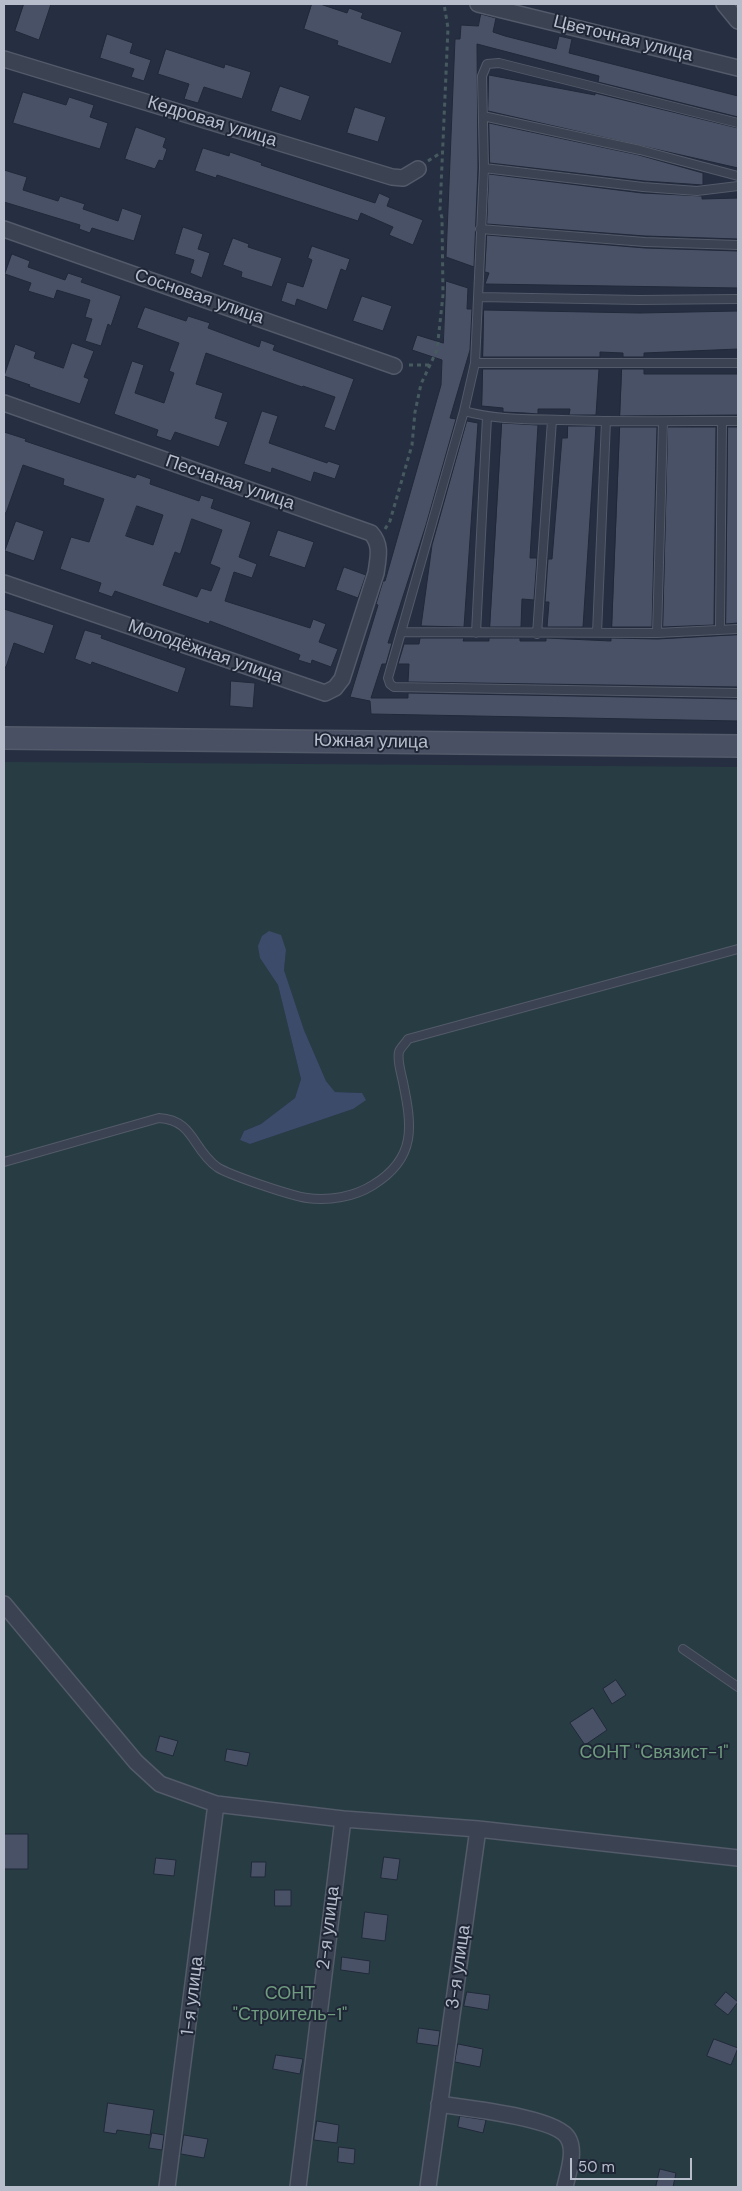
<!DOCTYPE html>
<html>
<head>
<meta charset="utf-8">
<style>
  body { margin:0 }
  #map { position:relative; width:742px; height:2191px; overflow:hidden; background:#262f42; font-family:"DM Sans",sans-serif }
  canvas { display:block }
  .frame { position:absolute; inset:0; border:5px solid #b8bdcb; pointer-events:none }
  .scale { position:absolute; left:570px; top:2158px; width:122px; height:22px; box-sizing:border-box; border:2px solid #b8bdcb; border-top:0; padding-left:6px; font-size:15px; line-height:18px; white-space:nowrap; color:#b8bdcb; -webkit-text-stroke:4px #1f2737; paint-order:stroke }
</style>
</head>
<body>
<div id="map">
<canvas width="742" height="2191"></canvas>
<div class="frame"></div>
<div class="scale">50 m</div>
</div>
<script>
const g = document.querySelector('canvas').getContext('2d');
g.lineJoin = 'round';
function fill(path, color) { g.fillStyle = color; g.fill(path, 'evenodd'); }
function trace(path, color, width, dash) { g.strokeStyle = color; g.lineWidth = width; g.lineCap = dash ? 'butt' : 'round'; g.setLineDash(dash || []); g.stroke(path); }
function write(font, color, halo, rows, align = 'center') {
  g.font = font + ' "DM Sans",sans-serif'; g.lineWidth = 4; g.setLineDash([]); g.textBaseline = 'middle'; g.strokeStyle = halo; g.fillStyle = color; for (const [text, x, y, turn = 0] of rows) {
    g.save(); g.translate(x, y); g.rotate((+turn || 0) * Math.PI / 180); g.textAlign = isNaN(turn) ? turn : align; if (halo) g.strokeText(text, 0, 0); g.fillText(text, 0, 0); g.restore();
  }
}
fill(new Path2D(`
  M4 762 738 767V2187H4ZM286 950 284 970 304 1030 326 1081 335 1092 361 1093 353 1109 250 1144 240 1140 244 1131 261 1124 295 1098 301 1079 278 985 260 958Z`), '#283d43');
fill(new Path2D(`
  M269 931 281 935 286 950 284 970 304 1030 326 1081 335 1092 362 1093 366 1100 353 1109 250 1144 240 1140 244 1131 261 1124 295 1098 301 1079 278 985 260 958 258 946 262 936Z`), '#3c4b6a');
const building = new Path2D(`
  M24 4H51L39 40 15 31Z
  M312 4H320L347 13 349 8 363 13 361 18 402 32 391 64 337 45 338 41 304 29Z
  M481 14 496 18 493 32 505 36 556 49 559 36 572 39 569 53 738 96V117L598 82 599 76 477 44 478 168 474 267 446 257 455 39H460L461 25 478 26Z
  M107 34 133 43 130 53 151 60 144 81 131 77 134 69 100 58Z
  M166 49 224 68 225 64 251 72 242 99 204 87 198 103 184 99 189 84 158 74Z
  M489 75 595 95V93L738 128V168L488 111Z
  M280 86 310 96 301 121 271 111Z
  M23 92 66 105 69 97 94 105 90 117 108 123 100 149 13 123Z
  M355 107 386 117 378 142 347 133Z
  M489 123 639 155 703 173V185L644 181 490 163Z
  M136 127 166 138 163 147 167 149 163 161 159 160 155 169 125 159Z
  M203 148 229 156 230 152 262 163 261 165 375 203 379 193 390 198 387 206 423 220 413 245 389 235 393 227 361 213 358 221 217 175 216 178 195 171Z
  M4 170 27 177 23 190 58 201 60 196 85 204 83 209 118 221 122 208 142 215 134 241 92 228 90 233 79 229 80 225 4 202Z
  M489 174 642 193 702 196V199L738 198V239L645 236 487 224Z
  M183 227 203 234 198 249 210 253 202 278 190 273 194 260 175 254Z
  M487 235 645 248 738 251V288L485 284 489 273 485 272Z
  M233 238 249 244 248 247 282 258 272 287 241 277 242 272 223 265Z
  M312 246 350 259 346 271 341 269 327 310 297 299 295 306 281 301 287 282 303 287 312 260 308 258Z
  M12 254 30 261 28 267 65 280 68 273 83 278 81 282 121 296 111 326 108 324 101 346 85 341 92 319 85 317 90 300 57 290 54 299 28 291 31 283 5 274Z
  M446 281 468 288 467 309H472L470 350 450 418 456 419 426 525 388 643H392L386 664H382L371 698H408V693L738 699V721L371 714 370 701 350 697 378 605 376 604 383 581H385L441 385 442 360 412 350 417 335 443 343Z
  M362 296 392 306 383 331 353 321Z
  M145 307 186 321 188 316 210 323 208 328 259 347 261 340 275 345 273 350 354 379 335 431 324 427 335 397 303 386 302 387 206 353 196 384 223 393 215 418 228 422 219 447 175 432 171 441 156 436 158 430 114 414 132 361 144 365 135 393 164 403 174 373 169 371 179 343 137 328Z
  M484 310 640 313 738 311V349L644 353V357H623V353L600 352V357H483Z
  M72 343 94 351 84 377 89 379 80 404 28 386 30 385 4 376 15 344 36 352 34 358 63 368Z
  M483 369H599L596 415H569L570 409H538V414L525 413 503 412V408L482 406Z
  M622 369H644V374H738V415L620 416Z
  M262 411 278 416 269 443 327 463 328 461 340 465 335 479 314 472 311 482 272 468 271 473 244 464Z
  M467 421 478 423 464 627 421 626 432 545Z
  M502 423 538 425 530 558H537L534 600 522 599 521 627H490Z
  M568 426H596L583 627H547L549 602H545L548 559H552L562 438H567Z
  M620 427H657L652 627H612Z
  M668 427H716L714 625 663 627Z
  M728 427H738V623L726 624Z
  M4 432 26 439 25 441 135 478 137 474 151 479 150 484 199 501 201 495 214 499 211 508 251 522 239 557 257 564 252 578 234 572 225 601 310 628 313 619 326 624 319 642 338 649 331 667 312 660 311 664 298 660 300 655 210 621 209 624 115 591 112 597 98 592 101 583 60 569 71 537 89 542 104 499 63 485 64 479 23 465 6 513H4ZM137 506 163 515 153 545 126 536ZM192 519 222 530 210 564 220 568 211 591 201 588 197 597 163 585 175 552 180 554Z
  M16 521 44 531 34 561 5 551Z
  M278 530 314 542 305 568 269 556Z
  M344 567 366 575 358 598 336 590Z
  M4 609 54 625 44 654 14 643 6 667H4Z
  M85 630 102 635 101 638 186 668 178 693 92 662 91 665 75 659Z
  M738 635V687L408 682 409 664H398L404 644H419L420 638H464L463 641H489V638H520V641H546V638L611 641V638L657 639Z
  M231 681 255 683 253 708 230 706Z
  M616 1680 626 1695 612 1704 603 1689Z
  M593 1708 607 1730 585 1745 570 1723Z
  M160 1736 178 1741 173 1756 156 1751Z
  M227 1749 250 1753 247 1766 225 1761Z
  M4 1834H28V1869H4Z
  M384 1857 400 1859 397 1880 381 1878Z
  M156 1858 176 1860 174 1876 154 1874Z
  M252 1862H266L265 1877H251Z
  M275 1890H291V1906H275Z
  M365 1912 388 1915 385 1941 362 1938Z
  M342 1957 370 1961 369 1974 341 1970Z
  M467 1992 490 1995 488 2010 464 2006Z
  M726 1992 738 2002 728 2015 715 2005Z
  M419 2028 440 2031 438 2046 417 2043Z
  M714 2039 738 2048 731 2065 707 2056Z
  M458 2044 483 2049 480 2067 455 2062Z
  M276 2055 303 2059 300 2074 273 2069Z
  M108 2103 154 2110 150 2135 117 2130 116 2134 104 2132Z
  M460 2116 486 2120 483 2133 458 2127Z
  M317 2121 339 2125 337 2143 314 2140Z
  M152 2133 164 2135 162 2150 149 2148Z
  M184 2135 208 2139 204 2158 181 2154Z
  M339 2147 355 2149 354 2164 338 2162Z
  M660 2169 676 2173 673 2187H656Z`);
fill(building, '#485166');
trace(building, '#212939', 1);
const service = new Path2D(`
  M483 116 640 150 738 176
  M738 123 499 63 487 64 482 76 484 168 475 363 464 411 388 678 390 684 394 687 738 693
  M484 168 643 187 697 191 738 186
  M480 229 645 242 738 245
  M479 297 639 300 738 299
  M475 363H738
  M464 411C496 420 529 419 562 420 621 422 680 421 738 421
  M720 628 722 421
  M401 632 657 633 738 629
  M476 633 487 417
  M597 633 606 421
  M657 633 663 422
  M537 634 552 420
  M4 1162 159 1118C194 1120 192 1149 217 1167 229 1175 292 1196 307 1198 329 1201 354 1197 373 1185 417 1158 412 1126 403 1082 401 1073 397 1060 399 1052 400 1048 406 1043 408 1039L738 949
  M683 1649 738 1687`);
const minor = new Path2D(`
  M478 4 738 68
  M724 4 738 21
  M4 59 392 177 403 178 418 169
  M4 229 394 366
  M4 403 371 533C382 545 378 558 376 573L342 679 335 688 325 693 4 583
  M4 1604 136 1762 160 1784 216 1804 343 1819 478 1829 738 1858
  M439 2104C464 2108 557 2117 568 2138 576 2151 568 2173 565 2187
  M167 2187 216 1804
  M298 2187 343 1819
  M428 2187 478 1829`);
const secondary = new Path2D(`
  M4 738 738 746`);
trace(service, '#535a69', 10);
trace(minor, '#535a69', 18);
trace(secondary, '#535a69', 24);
trace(new Path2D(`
  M428 161 442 152
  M409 365H430
  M385 529 390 521 412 445 415 412 421 384 437 350 443 295 442 218 440 210 448 28 444 4`), '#475a5f', 3, [4, 4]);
trace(service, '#3b4251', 8);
trace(minor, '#3b4251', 15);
trace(secondary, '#495064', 21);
write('18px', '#b8bdcb', '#1f2737', [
  ["Цветочная улица",623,39,14],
  ["Кедровая улица",212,122,17],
  ["Сосновая улица",199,297,19],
  ["Песчаная улица",230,483,19],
  ["Молодёжная улица",205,652,19],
  ["Южная улица",371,742,1],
  ["2-я улица",329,1928,-83],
  ["3-я улица",459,1967,-82],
  ["1-я улица",193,1996,-83]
]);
write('18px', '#6f9c7e', '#1f2737', [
  ["СОНТ \"Связист-1\"",654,1753],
  ["СОНТ",290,1994],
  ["\"Строитель-1\"",290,2015]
]);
</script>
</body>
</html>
